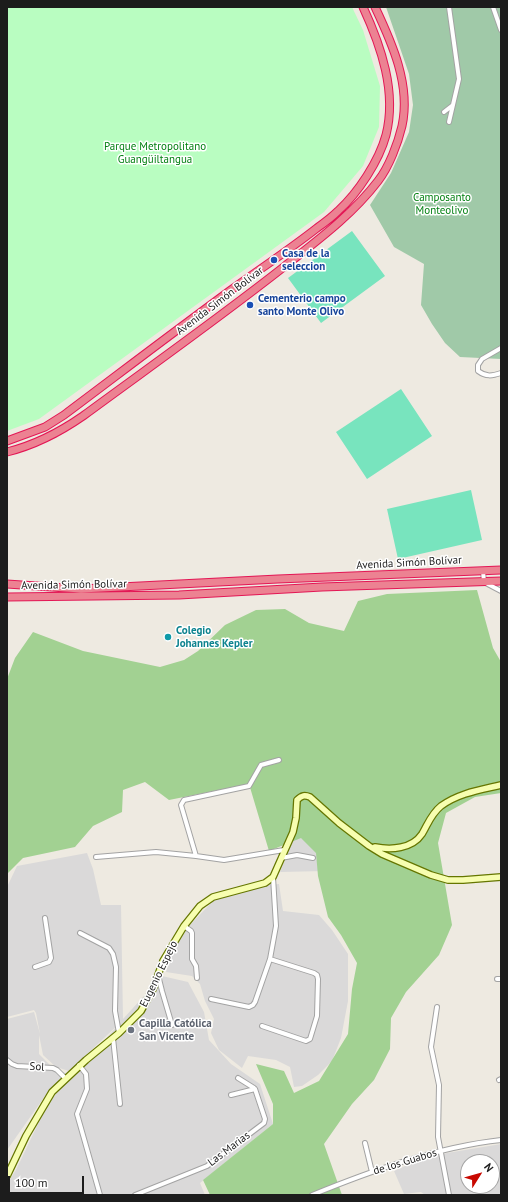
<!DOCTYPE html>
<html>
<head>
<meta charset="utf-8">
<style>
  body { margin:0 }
  #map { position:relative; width:508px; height:1202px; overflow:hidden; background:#eeeae1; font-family:"PT Sans",sans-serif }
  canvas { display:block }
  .frame { position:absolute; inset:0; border:8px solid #1c1c1c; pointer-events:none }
  .north { position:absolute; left:460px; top:1154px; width:40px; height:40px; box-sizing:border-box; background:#fff; border:1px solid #a4a4a4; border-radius:50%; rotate:53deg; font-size:11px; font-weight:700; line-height:16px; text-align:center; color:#1c1c1c }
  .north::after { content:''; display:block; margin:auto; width:14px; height:18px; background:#c80800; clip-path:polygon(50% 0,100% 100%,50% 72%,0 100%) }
  .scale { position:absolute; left:8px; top:1176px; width:76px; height:18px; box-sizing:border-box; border:2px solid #1c1c1c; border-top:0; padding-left:5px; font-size:12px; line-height:14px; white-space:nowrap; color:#1c1c1c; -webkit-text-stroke:3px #fff; paint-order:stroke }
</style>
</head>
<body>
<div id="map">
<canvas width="508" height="1202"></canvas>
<div class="frame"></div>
<div class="north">N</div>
<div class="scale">100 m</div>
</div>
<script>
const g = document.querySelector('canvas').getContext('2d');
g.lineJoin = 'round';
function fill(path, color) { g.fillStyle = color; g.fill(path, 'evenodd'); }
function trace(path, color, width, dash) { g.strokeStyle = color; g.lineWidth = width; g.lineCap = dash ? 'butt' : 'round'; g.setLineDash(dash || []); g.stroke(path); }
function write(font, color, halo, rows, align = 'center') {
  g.font = font + ' "PT Sans",sans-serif'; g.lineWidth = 3; g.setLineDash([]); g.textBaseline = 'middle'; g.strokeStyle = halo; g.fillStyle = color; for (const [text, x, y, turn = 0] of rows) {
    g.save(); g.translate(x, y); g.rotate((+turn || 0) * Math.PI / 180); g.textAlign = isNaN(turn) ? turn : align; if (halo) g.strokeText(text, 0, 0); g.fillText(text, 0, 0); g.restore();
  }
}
fill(new Path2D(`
  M296 832 327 860 325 871 280 872Z
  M87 853 93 869 101 905H121L123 1019 162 976 188 982 204 1012 209 1040 231 1064 260 1084 273 1124 200 1183 205 1195H7V1184L16 1170 48 1103 120 1023 69 1071 56 1067 43 1055 39 1035V1054L51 1066 67 1074 45 1096 7 1150V1019L34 1012 40 1034 36 1013 34 1010 7 1017V887L17 866Z
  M279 884 283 911 319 915 332 930 348 954V1001L341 1038 332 1061 318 1075 302 1086 294 1087 290 1067 276 1060 248 1056 242 1068 219 1050 211 1033 214 1019 205 1001 200 984 192 976 166 972 172 953 187 928 214 900 268 885Z
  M501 1144V1195H425L421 1192 404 1194 394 1171 414 1162 447 1153ZM468 1162H492V1186H468Z`), '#dad9d9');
fill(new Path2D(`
  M477 590 493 648 501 662V793L475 797 446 813 438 843 452 925 439 955 406 992 391 1018 390 1049 374 1080 352 1104 324 1144 342 1195H210L203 1180 273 1124V1104L256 1064 284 1071 294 1093 319 1081 348 1034 352 989 357 963 341 935 328 917 318 876 316 853 301 838 269 851 249 784 169 800 145 782 123 790 122 812 93 826 75 847 23 858 7 874V679L15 658 33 632 83 651 160 667 184 660 198 651 225 625 256 610 285 609 309 623 344 631 358 601 387 594Z`), '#a2d192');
fill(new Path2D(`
  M386 7H501V359L460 357 445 343 432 324 421 305 424 264 394 247 370 205 391 173 409 132 413 105 409 74Z`), '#a0c9a8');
fill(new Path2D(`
  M7 7H352L363 30 380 86 379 127 363 166 324 212 39 419 7 431Z`), '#b9fdc1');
fill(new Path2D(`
  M352 231 385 276 321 323 288 278Z
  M401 389 432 436 367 479 336 432Z
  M471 490 482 540 398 559 387 509Z`), '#78e4be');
const street = new Path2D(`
  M493 7 501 30
  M444 112 453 105
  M449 122 459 79 449 7
  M501 348 482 359 478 365V371C486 377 492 376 501 373
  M483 571 484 582 501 591
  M196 856 181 805 184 800 249 786 261 765 279 760
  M96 857 156 852 196 856 224 860 284 850
  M281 858 297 855 313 858
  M184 926 191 931 192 933V959L196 966 197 978
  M80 933 109 948 113 954 116 967 115 1011 119 1033
  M35 967 49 962 51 958 45 918
  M158 975 162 991 172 1025
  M497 979H501
  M211 999 249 1007 253 1005 255 1002 270 959 276 926 273 877
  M437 1007 431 1047 439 1085 438 1137 449 1195
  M262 1026 306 1041 310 1039 317 1016 318 979 317 975 314 973 270 959
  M113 1038 120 1104
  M7 1060 12 1064 17 1066 53 1068 57 1070 65 1078
  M79 1065 86 1074 87 1089 77 1114 100 1195
  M238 1078 254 1088
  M499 1080 501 1079
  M365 1143 372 1172
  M135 1195 207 1166 264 1123 265 1119 255 1089 231 1095
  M312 1195C371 1171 437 1147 501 1140`);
const secondary = new Path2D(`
  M375 847C391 850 412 849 422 834 428 824 431 814 441 806 459 793 480 790 501 785
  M7 1176 26 1136 52 1092 86 1060 119 1033 141 1011 153 989 163 961 184 926 200 906 213 897 265 883 273 877 293 832 296 818 297 800C302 795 305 795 310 797L339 823 369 846 382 854 431 875 448 880H463L501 877`);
const highway = new Path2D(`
  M7 441 45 427 64 415C120 373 175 331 231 290 260 269 289 250 317 228 324 223 332 217 338 211 358 193 379 161 386 135 397 92 381 46 363 7
  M7 452C35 445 60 432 83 416 151 366 219 318 285 266 318 240 352 215 378 181 389 167 398 143 402 126 411 85 392 43 375 7
  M7 584 81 589 278 579 501 570
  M7 597 179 595 322 587 501 581`);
trace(street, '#a3a3a3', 6);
trace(secondary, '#657600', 8);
trace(highway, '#e31755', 9);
trace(street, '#fff', 4);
trace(secondary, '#f7feb0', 5.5);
trace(highway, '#ec8292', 7);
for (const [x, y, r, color] of [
  [274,260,4,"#1a4fb4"],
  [250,305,4,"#1a4fb4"],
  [168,637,4,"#0f9aa8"],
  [131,1030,4,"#6b7280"]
]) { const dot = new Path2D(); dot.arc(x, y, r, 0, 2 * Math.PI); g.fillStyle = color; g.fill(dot); trace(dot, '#fff', 1.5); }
write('11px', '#048113', '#fff', [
  ["Parque Metropolitano",155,147],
  ["Guangüiltangua",155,160],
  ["Camposanto",442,198],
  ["Monteolivo",442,211]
]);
write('bold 11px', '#164399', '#fff', [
  ["Casa de la",282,254],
  ["seleccion",282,267],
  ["Cementerio campo",258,299],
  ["santo Monte Olivo",258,312]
], 'left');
write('11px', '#1c1c1c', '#fff', [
  ["Avenida Simón Bolívar",220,301,-37],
  ["Avenida Simón Bolívar",409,563,-3],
  ["Avenida Simón Bolívar",74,585,-1],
  ["Eugenio Espejo",159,974,-64],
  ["Sol",37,1067,3],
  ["Las Marias",229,1149,-37],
  ["de los Guabos",405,1162,-17]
]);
write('bold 11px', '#0d838f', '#fff', [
  ["Colegio",176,631],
  ["Johannes Kepler",176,644]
], 'left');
write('bold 11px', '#5b616d', '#fff', [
  ["Capilla Católica",139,1024],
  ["San Vicente",139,1037]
], 'left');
</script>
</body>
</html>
